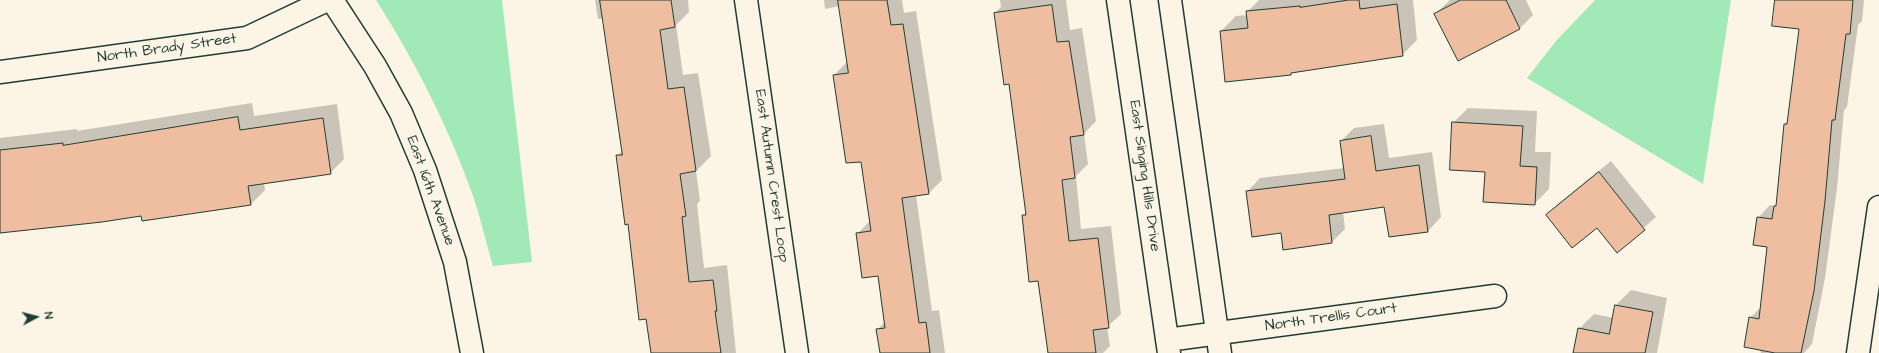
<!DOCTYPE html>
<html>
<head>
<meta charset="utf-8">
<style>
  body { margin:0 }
  #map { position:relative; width:1879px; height:353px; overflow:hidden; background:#fcf5e5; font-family:"Architects Daughter",sans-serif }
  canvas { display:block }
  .north { position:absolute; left:16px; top:297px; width:40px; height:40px; -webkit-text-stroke:3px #fcf5e5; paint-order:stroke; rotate:83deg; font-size:11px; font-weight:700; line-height:16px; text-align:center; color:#1f3d34 }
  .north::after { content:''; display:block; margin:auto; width:14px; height:18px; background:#1f3d34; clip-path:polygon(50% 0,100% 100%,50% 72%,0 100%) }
</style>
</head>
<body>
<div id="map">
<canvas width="1879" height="353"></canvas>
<div class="north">N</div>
</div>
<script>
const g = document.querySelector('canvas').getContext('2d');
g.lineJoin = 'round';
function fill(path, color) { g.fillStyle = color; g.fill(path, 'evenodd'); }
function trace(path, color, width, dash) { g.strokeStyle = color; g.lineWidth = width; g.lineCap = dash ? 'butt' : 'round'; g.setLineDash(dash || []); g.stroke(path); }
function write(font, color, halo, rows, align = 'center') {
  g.font = font + ' "Architects Daughter",sans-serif'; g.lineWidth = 3.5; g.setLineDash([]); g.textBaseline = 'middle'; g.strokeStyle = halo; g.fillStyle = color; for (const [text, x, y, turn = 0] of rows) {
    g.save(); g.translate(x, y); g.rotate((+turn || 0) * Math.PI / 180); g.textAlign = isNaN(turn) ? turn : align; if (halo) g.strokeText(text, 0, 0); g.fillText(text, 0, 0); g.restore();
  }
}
fill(new Path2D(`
  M376 0H502L532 262 493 266C486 243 481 219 473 196 449 128 415 61 376 0Z
  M1595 0H1731L1703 184 1527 78 1556 41Z`), '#a1eab8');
fill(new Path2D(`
  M595 0H688L689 12 676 25 683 75 698 73 711 156 696 171 700 201 697 204 704 268 727 265 736 353H652L617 156 623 150 604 18 598 19Z
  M824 0H902L904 13 916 11 942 180 929 193 916 195 932 311 939 310 945 353H881L877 330 885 322 878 275 857 234 871 220 862 160 834 75 847 62 840 6 825 9Z
  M1000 0H1066L1070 30 1082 28 1096 121 1084 134 1088 164 1076 176 1081 229 1111 226 1121 314 1107 327 1110 346 1103 353H1049L1039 280 1023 216 1027 212 1009 83 995 13 1001 7Z
  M1259 0H1413L1417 40 1402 55 1294 71 1291 74 1221 31 1236 16 1248 15 1247 12Z
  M1450 0H1526L1533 15 1520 28 1458 59 1435 14Z
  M1776 0H1864L1862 21 1858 25 1847 107 1844 110 1837 188 1825 278 1812 344 1804 353H1761L1750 318 1761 307 1769 246 1758 218 1770 205 1775 206 1778 203 1785 124 1788 121 1800 28Z
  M252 103 254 116 337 104 344 159 330 173 264 183 265 190 250 205 0 231V138L77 129V131Z
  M1468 108 1537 111 1535 152H1551L1549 189 1534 204 1486 171 1453 123Z
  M1384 124 1389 158 1432 152 1441 217 1428 231 1390 236 1385 206 1343 212 1345 229 1332 242 1284 249 1282 232 1247 192 1260 178 1345 168 1341 141 1354 128Z
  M1611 161 1656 217 1617 251 1597 227 1547 215 1559 203Z
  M1631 290 1667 298 1657 353H1575L1579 329 1594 314 1614 318 1616 305Z`), '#0003');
const building = new Path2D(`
  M600 0H671L675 27 660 30 668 89 684 87 696 171 680 174 686 216 682 217 689 282 713 280 717 311H715L721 353H651L646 319 639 320 628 224 625 225 616 155H622Z
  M838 0H887L891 25 903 24 929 194 902 198 919 323 926 322 930 353H880L876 329 885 328 878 276 862 278 856 233 871 231 861 162 846 163 833 75 848 73Z
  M1349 0H1359L1360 9 1397 4 1403 56 1291 73V75L1225 82 1220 31 1248 28 1246 11 1300 6V7Z
  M1461 0H1506L1520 29 1458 61 1434 14Z
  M1775 0H1853L1850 34H1846L1835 120H1832L1825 201 1814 291 1801 353H1775L1744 347 1749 317 1759 319 1767 247 1753 245 1757 217 1772 219 1774 206H1776L1784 124H1787L1799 29 1772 26Z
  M1052 5 1057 42 1069 41 1084 135 1070 137 1075 178 1062 180 1069 241 1098 238 1109 328 1093 330 1096 353H1048L1038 281 1029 282 1022 215H1026L1009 84 1004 85 994 13Z
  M238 117 240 130 323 118 331 174 248 186 251 205 142 221 141 216 102 222 0 233V150L63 143V145Z
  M1452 122 1523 126 1520 166 1537 167 1535 205 1483 202 1485 172 1450 170Z
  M1371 136 1376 171 1419 165 1428 232 1389 237 1384 207 1329 215 1332 243 1283 250 1281 233 1252 237 1246 191 1345 179 1340 141Z
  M1599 172 1645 230 1617 253 1597 228 1572 248 1546 215Z
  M1615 305 1653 312 1645 353H1573L1578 328 1609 334Z`);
fill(building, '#efbda0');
trace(building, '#1f3d34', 1);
const minor = new Path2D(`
  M332 0 375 66 401 113 425 170 455 262 472 353
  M746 0 797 353
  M1118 0 1169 353
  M1170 0 1220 353
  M0 72 247 38 327 0
  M1167 340 1495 296
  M1858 353 1879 207`);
trace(minor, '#1f3d34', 25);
trace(minor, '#fcf5e5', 22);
write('15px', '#1f3d34', '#fcf5e5', [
  ["North Brady Street",167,49,-8],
  ["East Autumn Crest Loop",771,176,82],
  ["East Singing Hills Drive",1144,176,82],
  ["East 16th Avenue",430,191,70],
  ["North Trellis Court",1331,318,-8]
]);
</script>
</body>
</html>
